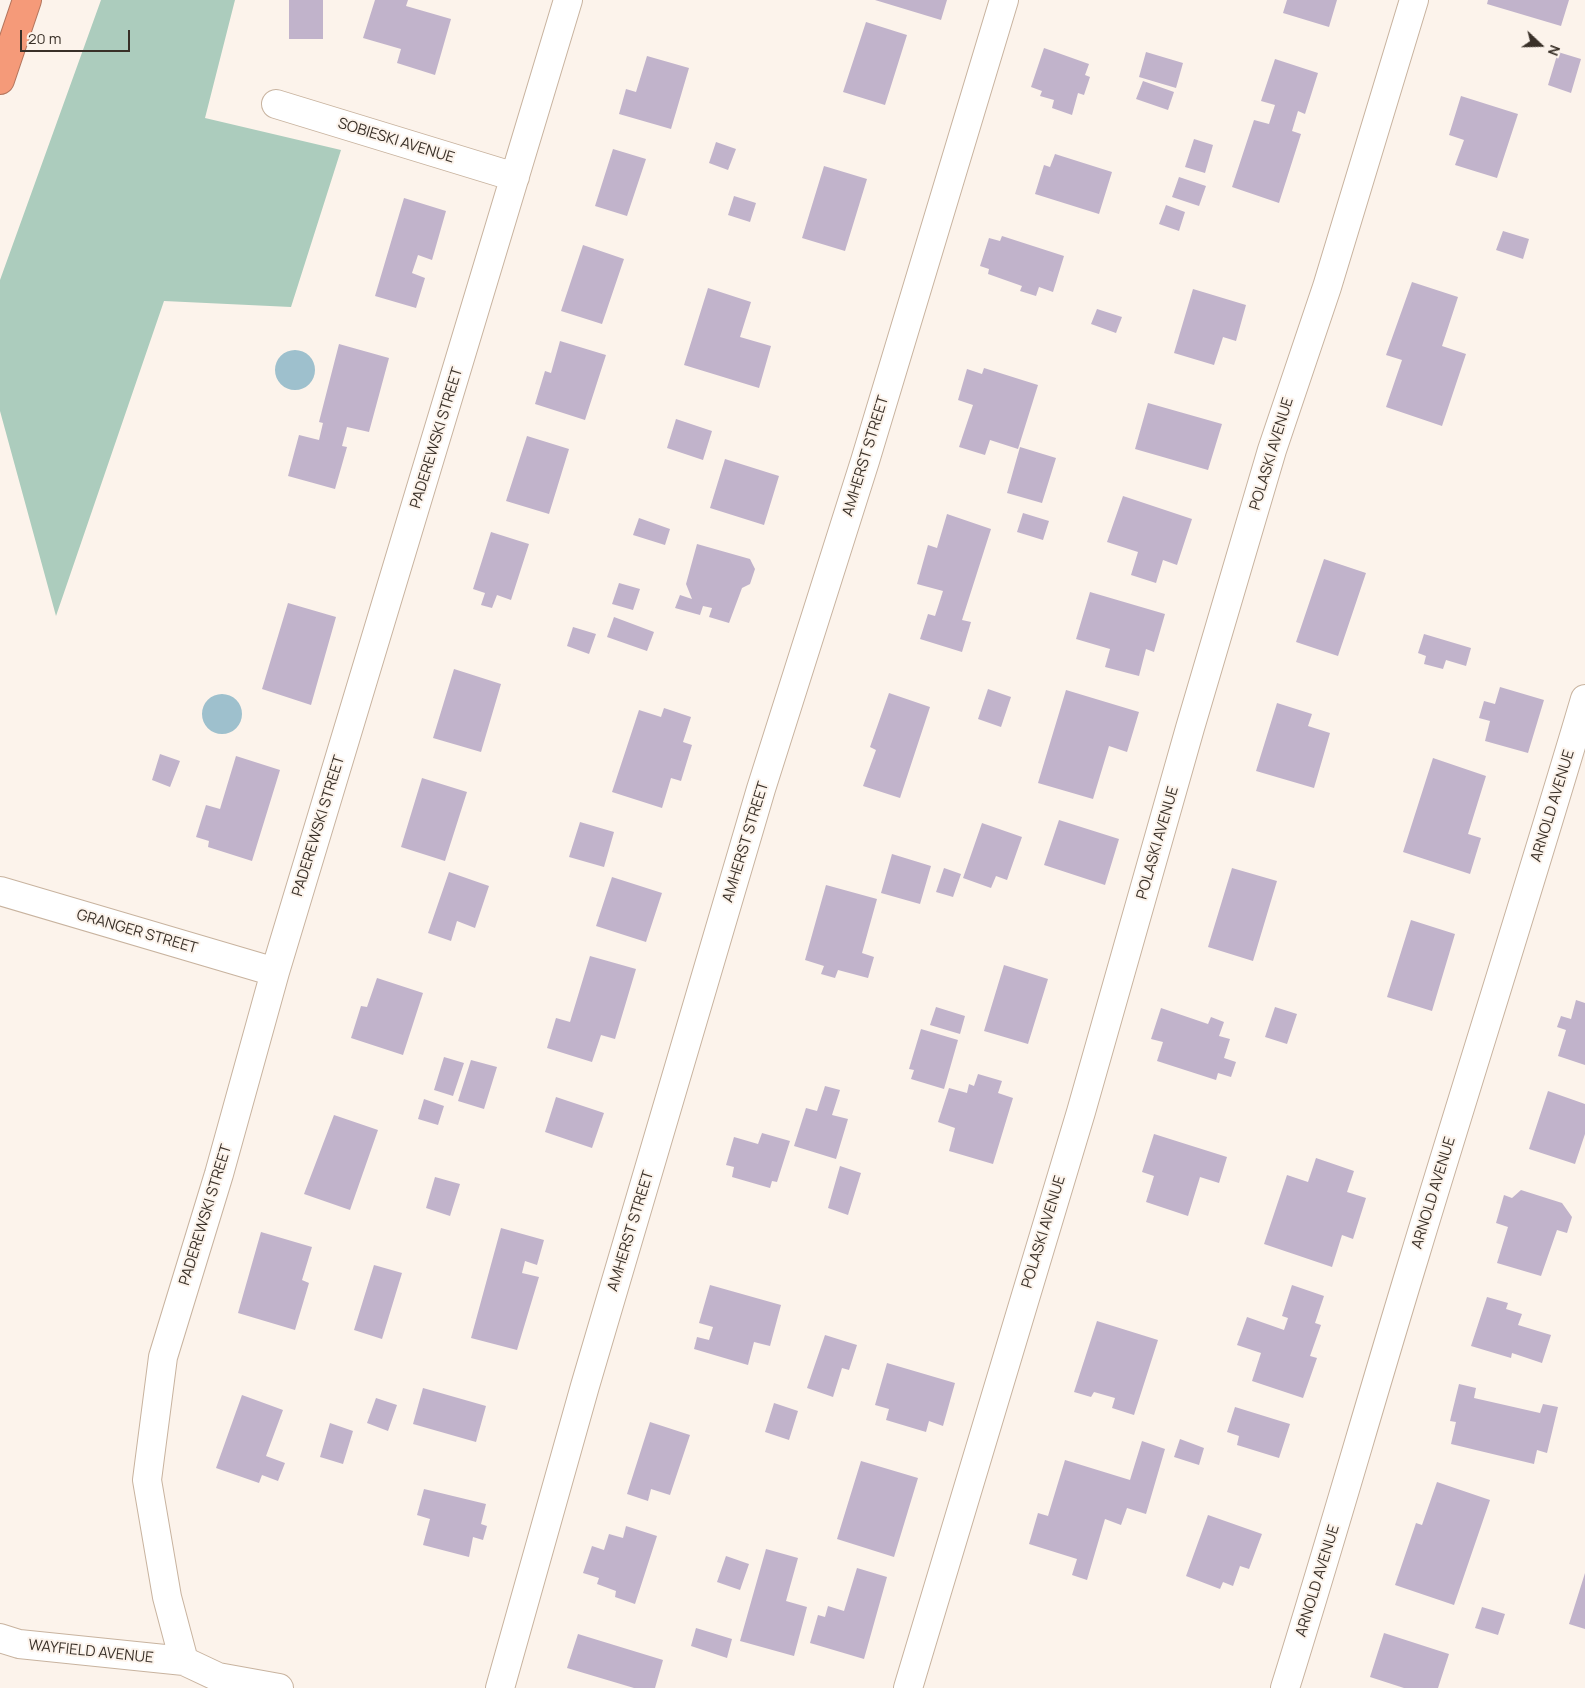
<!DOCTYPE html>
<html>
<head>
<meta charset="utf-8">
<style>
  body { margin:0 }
  #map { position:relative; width:1585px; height:1688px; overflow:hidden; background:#fcf3eb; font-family:Manrope,sans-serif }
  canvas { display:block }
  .north { position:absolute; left:1515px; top:20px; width:50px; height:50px; -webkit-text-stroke:4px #fcf3eb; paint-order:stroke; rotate:111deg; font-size:14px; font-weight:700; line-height:20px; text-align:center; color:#393028 }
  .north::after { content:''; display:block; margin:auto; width:18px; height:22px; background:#393028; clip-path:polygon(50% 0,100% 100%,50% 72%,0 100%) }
  .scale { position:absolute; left:20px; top:30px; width:110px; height:22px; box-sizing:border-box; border:2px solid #393028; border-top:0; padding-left:6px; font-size:15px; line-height:18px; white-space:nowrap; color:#393028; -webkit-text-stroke:4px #fcf3eb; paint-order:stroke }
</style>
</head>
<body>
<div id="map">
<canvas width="1585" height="1688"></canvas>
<div class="north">N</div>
<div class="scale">20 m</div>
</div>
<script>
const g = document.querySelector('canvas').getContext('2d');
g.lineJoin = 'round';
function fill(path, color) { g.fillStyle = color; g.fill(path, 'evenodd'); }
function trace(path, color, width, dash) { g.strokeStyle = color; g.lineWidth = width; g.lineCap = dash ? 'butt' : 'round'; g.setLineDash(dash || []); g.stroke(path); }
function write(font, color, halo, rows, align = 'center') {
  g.font = font + ' Manrope,sans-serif'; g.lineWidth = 4; g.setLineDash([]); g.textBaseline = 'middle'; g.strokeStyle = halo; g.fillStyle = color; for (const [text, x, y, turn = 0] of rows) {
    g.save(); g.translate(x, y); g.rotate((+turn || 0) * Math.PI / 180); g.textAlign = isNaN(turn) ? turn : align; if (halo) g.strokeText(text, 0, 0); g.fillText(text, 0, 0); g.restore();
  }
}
fill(new Path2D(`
  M101 0H235L205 118 341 150 291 307 164 301 56 616 0 411V280Z`), '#acccbd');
fill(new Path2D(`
  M275 370a20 20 0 1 1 40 0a20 20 0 1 1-40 0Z
  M202 714a20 20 0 1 1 40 0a20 20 0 1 1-40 0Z`), '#9ec0cd');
fill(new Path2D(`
  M289 0H323V39H289Z
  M375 0H408L406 6 451 19 435 75 397 63 401 49 363 38Z
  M875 0H947L941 20Z
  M1287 0H1337L1329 27 1283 13Z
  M1488 0H1569L1561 26 1487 4Z
  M866 22 907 35 885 105 843 92Z
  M1044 48 1089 64 1085 75 1090 77 1084 95 1078 93 1072 115 1052 108 1054 100 1040 96 1042 91 1031 87Z
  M1146 52 1183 63 1176 88 1139 77Z
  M1558 52 1581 59 1571 93 1548 85Z
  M647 56 689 68 671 129 619 114 626 89 636 92Z
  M1275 59 1318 73 1305 114 1298 111 1292 131 1301 134 1279 203 1232 187 1254 120 1269 124 1275 105 1261 101Z
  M1143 81 1174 92 1168 110 1136 99Z
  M1461 96 1518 114 1497 178 1455 165 1464 140 1449 135Z
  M1194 139 1213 145 1205 173 1185 167Z
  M716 142 736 149 728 170 709 163Z
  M613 149 646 159 627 216 595 206Z
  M1055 154 1112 172 1099 214 1035 194 1044 165 1050 167Z
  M824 166 867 179 845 251 802 238Z
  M1179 177 1206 186 1199 206 1172 197Z
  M734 196 756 203 750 222 728 215Z
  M404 198 446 211 432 260 418 255 412 273 425 278 416 308 375 296Z
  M1166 205 1185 212 1179 231 1159 224Z
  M1503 231 1529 239 1523 259 1496 250Z
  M1002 236 1064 256 1053 292 1039 287 1036 296 1020 291 1022 286 988 274 989 269 980 266 989 238 1000 241Z
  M583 245 624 259 602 324 561 311Z
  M1412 282 1458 297 1442 346 1466 354 1442 426 1386 407 1402 360 1386 355Z
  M708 288 751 302 740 337 771 346 759 388 684 365Z
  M1193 289 1246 305 1236 341 1223 337 1214 365 1174 353Z
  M1097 309 1122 317 1116 333 1091 324Z
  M560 341 606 355 585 420 535 404 545 371 551 373Z
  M339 344 389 358 369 432 347 427 342 446 347 447 335 489 288 476 299 435 319 440 323 423 319 422Z
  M984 368 1038 385 1018 449 990 440 985 455 959 447 973 405 958 400 967 369 982 374Z
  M1148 403 1222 424 1208 470 1135 449Z
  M676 419 712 431 703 460 667 448Z
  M527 436 569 449 549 514 506 501Z
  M1020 447 1056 458 1042 503 1007 493Z
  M725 459 779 476 764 525 710 508Z
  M1123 496 1192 519 1177 565 1163 560 1156 583 1131 575 1138 552 1107 542Z
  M1023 513 1049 521 1043 540 1017 532Z
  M947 514 991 529 962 620 971 622 962 652 920 639 928 614 935 616 943 591 917 584 928 545 937 548Z
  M639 518 670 529 665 545 633 535Z
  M491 532 529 544 511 600 497 595 492 608 481 605 485 593 473 589Z
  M697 544 750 559 755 569 750 584 742 588 729 623 709 617 712 608 703 606 700 615 675 608 680 595 692 599 686 584Z
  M1324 559 1366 573 1338 656 1296 642Z
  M619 583 640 589 633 610 612 604Z
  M1090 592 1165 614 1154 652 1146 649 1139 676 1105 667 1110 649 1076 639Z
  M288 603 336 617 311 705 262 689Z
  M614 617 654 632 647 651 607 637Z
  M573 627 596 634 589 654 567 646Z
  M1424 634 1471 648 1466 666 1446 660 1443 669 1424 664 1426 656 1418 653Z
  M454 669 501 684 481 752 433 738Z
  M1500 687 1544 700 1528 753 1485 741 1490 721 1479 718 1484 701 1495 704Z
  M988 689 1011 697 1001 727 978 719Z
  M1066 690 1139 712 1127 752 1109 746 1093 799 1038 783Z
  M889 693 930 707 900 798 863 786 876 750 870 747Z
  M1277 703 1312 714 1308 726 1330 733 1314 788 1256 771Z
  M664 708 691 717 683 742 692 745 681 781 671 778 662 808 612 792 639 710 661 717Z
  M160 754 180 761 170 787 152 780Z
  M236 756 280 770 252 861 208 847 209 841 196 837 206 805 220 809Z
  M1433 758 1486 776 1468 834 1481 838 1470 874 1403 852Z
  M422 778 467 792 445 861 401 847Z
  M1059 820 1119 839 1105 885 1044 865Z
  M580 822 614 832 604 867 569 857Z
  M982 823 1022 837 1007 880 996 876 991 888 963 878Z
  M892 854 931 866 920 904 881 893Z
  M944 868 961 874 953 897 936 892Z
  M1232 868 1277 881 1253 961 1208 947Z
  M449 872 489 886 475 928 457 921 451 941 428 933Z
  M612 877 662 893 646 942 596 926Z
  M826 885 877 899 862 953 874 957 868 978 838 970 835 978 821 974 824 966 805 960Z
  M1411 920 1455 934 1432 1011 1387 997Z
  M590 956 636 969 615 1039 601 1035 592 1062 547 1048 556 1018 570 1022Z
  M1004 965 1048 979 1028 1044 984 1031Z
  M377 978 423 993 403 1055 351 1038 361 1006 367 1007Z
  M1576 1000 1585 1003V1065L1558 1056 1566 1030 1557 1027 1561 1016 1571 1019Z
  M936 1007 965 1016 960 1034 930 1025Z
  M1275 1007 1297 1014 1287 1044 1265 1037Z
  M1161 1008 1208 1024 1211 1017 1224 1022 1219 1036 1230 1039 1224 1058 1236 1062 1231 1077 1218 1073 1216 1080 1157 1061 1163 1042 1151 1039Z
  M921 1029 958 1040 944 1089 911 1079 914 1070 909 1069Z
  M444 1057 464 1063 453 1096 434 1090Z
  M471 1060 497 1067 484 1109 458 1101Z
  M978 1074 1002 1081 998 1093 1013 1098 993 1164 949 1151 955 1128 938 1122 949 1088 967 1093 969 1084 974 1086Z
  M825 1086 840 1090 832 1115 848 1119 836 1159 794 1146 806 1108 817 1111Z
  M1548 1091 1585 1104V1134L1575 1164 1529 1149Z
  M556 1097 604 1113 592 1148 545 1132Z
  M424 1099 444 1106 438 1125 418 1119Z
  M334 1115 378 1130 350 1210 304 1194Z
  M762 1133 790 1141 777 1182 772 1181 770 1188 732 1177 734 1167 726 1165 734 1137 758 1144Z
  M1154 1134 1227 1157 1219 1183 1200 1177 1188 1216 1146 1202 1154 1176 1142 1172Z
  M1316 1158 1354 1171 1347 1192 1366 1198 1353 1239 1342 1235 1332 1267 1264 1244 1287 1175 1308 1182Z
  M840 1166 861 1173 848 1215 828 1208Z
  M435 1177 460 1184 450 1216 426 1208Z
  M1521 1190 1562 1203 1572 1217 1567 1233 1557 1230 1541 1276 1497 1263 1508 1227 1496 1223 1504 1195 1512 1198Z
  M501 1228 544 1240 537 1265 525 1261 522 1273 539 1277 517 1350 471 1338Z
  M261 1232 312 1247 302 1280 309 1283 295 1330 238 1313Z
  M374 1265 402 1273 382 1339 354 1330Z
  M710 1285 781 1305 770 1346 754 1342 748 1365 694 1349 697 1337 709 1340 713 1327 699 1323Z
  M1292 1285 1324 1296 1315 1323 1321 1325 1310 1356 1317 1358 1303 1398 1252 1381 1261 1353 1237 1345 1247 1317 1284 1330 1288 1318 1282 1316Z
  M1487 1297 1508 1303 1506 1309 1522 1314 1518 1325 1551 1335 1542 1363 1512 1353 1511 1358 1471 1346Z
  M1097 1321 1158 1340 1134 1415 1112 1408 1115 1398 1094 1392 1091 1397 1074 1392Z
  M825 1335 857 1345 849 1370 842 1368 833 1397 807 1388Z
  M887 1363 955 1383 943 1426 929 1421 926 1432 886 1420 889 1409 875 1405Z
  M1459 1384 1476 1388 1474 1398 1540 1413 1543 1404 1558 1407 1547 1453 1537 1450 1534 1464 1451 1444 1456 1422 1450 1421Z
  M423 1388 486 1406 476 1442 413 1424Z
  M242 1395 283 1410 266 1456 285 1463 278 1481 262 1475 259 1483 216 1468Z
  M376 1398 397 1405 388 1431 367 1423Z
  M774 1403 798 1411 789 1440 765 1432Z
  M1235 1407 1290 1424 1279 1458 1237 1445 1239 1436 1227 1432Z
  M650 1422 690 1435 670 1495 651 1489 648 1501 627 1494Z
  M330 1423 353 1431 343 1464 320 1457Z
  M1180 1439 1204 1448 1199 1465 1174 1457Z
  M1142 1441 1165 1449 1146 1514 1127 1508 1121 1525 1105 1519 1087 1580 1072 1575 1077 1559 1029 1544 1038 1513 1048 1516 1065 1460 1130 1480Z
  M861 1461 918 1478 894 1557 837 1539Z
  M1437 1482 1490 1500 1454 1605 1395 1585 1416 1523 1422 1525Z
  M424 1489 486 1504 481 1524 487 1526 483 1540 473 1537 469 1557 423 1545 430 1519 417 1515Z
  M1208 1515 1262 1534 1249 1569 1240 1566 1233 1586 1223 1582 1220 1589 1186 1576Z
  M626 1526 657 1536 635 1604 615 1597 616 1591 597 1584 599 1578 583 1573 592 1546 604 1550 609 1534 623 1538Z
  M766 1549 798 1558 786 1601 807 1607 794 1656 740 1641Z
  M726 1556 749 1564 740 1590 717 1582Z
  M857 1568 887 1577 864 1659 810 1643 818 1615 825 1617 828 1606 844 1611Z
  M1585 1573V1629L1569 1624Z
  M1482 1607 1505 1614 1498 1635 1475 1628Z
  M696 1628 732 1639 727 1658 691 1646Z
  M1384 1633 1449 1654 1438 1688H1404L1370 1677Z
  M578 1634 663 1660 655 1688H634L567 1668Z`), '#c1b3cb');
const minor = new Path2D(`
  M276 104 515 177
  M0 891 275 972
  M0 1638 19 1644 184 1661 218 1677 279 1688
  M184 1661 167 1597 147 1480 163 1357 219 1174 275 972 568 0
  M500 1688 585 1386 761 789 865 461 1004 0
  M908 1688 1081 1112 1190 728 1272 450 1327 287 1414 0
  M1285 1688C1330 1544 1371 1399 1415 1255 1471 1070 1530 885 1585 699`);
const highway = new Path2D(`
  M0 80 27 0`);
trace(minor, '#c8b39f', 30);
trace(highway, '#b3755d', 30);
trace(minor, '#fff', 28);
trace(highway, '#f59a79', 28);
write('15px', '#393028', '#fcf3eb', [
  ["SOBIESKI AVENUE",396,141,17],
  ["PADEREWSKI STREET",437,438,-73],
  ["POLASKI AVENUE",1272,454,-73],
  ["AMHERST STREET",866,456,-73],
  ["ARNOLD AVENUE",1553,806,-73],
  ["PADEREWSKI STREET",319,826,-73],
  ["AMHERST STREET",746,842,-73],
  ["POLASKI AVENUE",1158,843,-74],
  ["GRANGER STREET",137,932,16],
  ["ARNOLD AVENUE",1434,1193,-73],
  ["PADEREWSKI STREET",206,1215,-73],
  ["AMHERST STREET",631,1231,-73],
  ["POLASKI AVENUE",1044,1232,-73],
  ["ARNOLD AVENUE",1318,1581,-73],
  ["WAYFIELD AVENUE",91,1652,6]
]);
</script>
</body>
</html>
